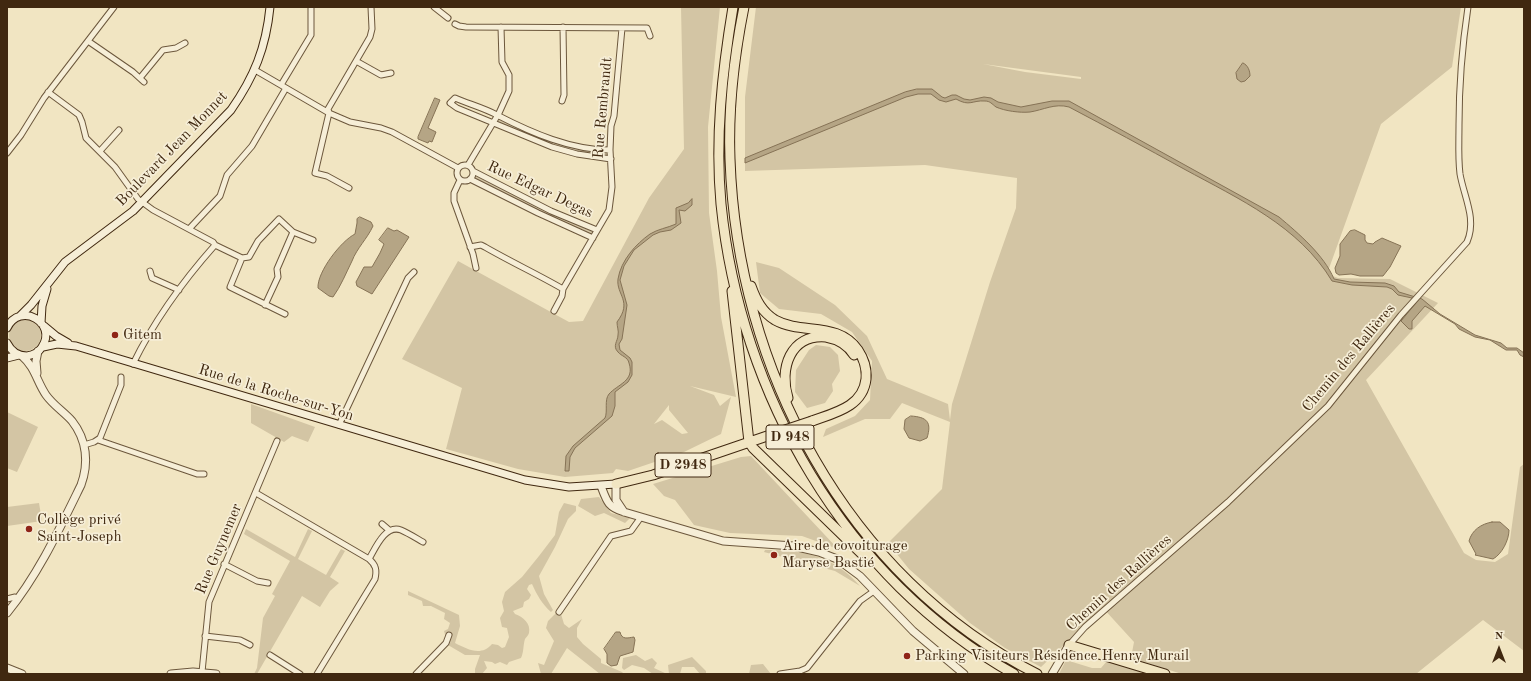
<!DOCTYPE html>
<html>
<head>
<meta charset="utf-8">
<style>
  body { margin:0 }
  #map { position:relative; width:1531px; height:681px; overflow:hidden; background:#f1e5c2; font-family:"Old Standard TT",serif }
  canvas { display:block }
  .frame { position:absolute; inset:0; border:8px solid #402810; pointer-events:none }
  .north { position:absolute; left:1479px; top:629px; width:40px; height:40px; -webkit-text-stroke:3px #f6eed7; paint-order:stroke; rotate:0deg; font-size:11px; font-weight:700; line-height:16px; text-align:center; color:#402810 }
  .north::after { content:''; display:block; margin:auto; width:14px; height:18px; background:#402810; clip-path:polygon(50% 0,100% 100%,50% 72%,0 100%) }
</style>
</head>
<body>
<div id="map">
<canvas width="1531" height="681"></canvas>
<div class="frame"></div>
<div class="north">N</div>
</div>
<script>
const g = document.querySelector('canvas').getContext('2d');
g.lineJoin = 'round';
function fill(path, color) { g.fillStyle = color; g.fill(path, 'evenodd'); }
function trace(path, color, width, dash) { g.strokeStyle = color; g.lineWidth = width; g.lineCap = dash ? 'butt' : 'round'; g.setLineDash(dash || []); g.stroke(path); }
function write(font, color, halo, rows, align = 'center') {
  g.font = font + ' "Old Standard TT",serif'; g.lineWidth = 3.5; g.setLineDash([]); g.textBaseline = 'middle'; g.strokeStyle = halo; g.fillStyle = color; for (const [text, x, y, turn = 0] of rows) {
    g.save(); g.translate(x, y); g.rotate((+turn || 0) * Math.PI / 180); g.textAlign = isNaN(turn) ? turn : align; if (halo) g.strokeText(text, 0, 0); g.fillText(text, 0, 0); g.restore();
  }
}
fill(new Path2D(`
  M681 7H720L708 127 709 213 717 271 721 317 736 397 690 386 714 395 720 406 731 397 721 434 684 452 628 471 616 469 613 473 565 477 518 469 446 449 462 388 402 359 458 261 569 322 583 321 649 198 684 149ZM669 405V410L688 433 682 434 662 420 654 424Z
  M756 7H1461L1452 67 1381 124 1327 274 1338 278 1390 279 1438 303 1366 380 1464 553 1476 560 1495 562 1508 554 1520 467 1524 464V651L1483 620 1416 674H1182L1131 658 1134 642 1103 608 1041 667 1005 648 970 623 909 569 888 543 942 489 950 422 902 403 890 419H865L823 437 826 429 855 416 870 400 872 361 852 332 821 314 779 309 760 293 756 262 779 268 835 305 867 336 887 379 948 404 950 420 952 404 990 282 1016 208 1017 178 925 165 745 171V97ZM983 64 1081 77V79L1025 72Z
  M500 119 575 148 606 153 608 155 607 156 574 152 552 146 498 122Z
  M478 176 593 230 594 232 591 234 546 215 475 179V177Z
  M9 335a16 16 0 1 1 32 0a16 16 0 1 1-32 0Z
  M816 345 830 347 838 355 840 371 832 384 833 391 825 403 807 408 795 392 796 370 809 350Z
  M251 404 315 427 308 442 292 436 284 442 251 423Z
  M7 412 38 427 17 472 7 468Z
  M751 456 838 549 802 536 730 533 694 525 675 500 664 496 653 484 741 457Z
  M599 497 611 513 630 518 625 523 604 513 595 516 578 506 581 499Z
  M39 503 42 521 7 526V507Z
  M564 503 576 506V511L568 519 555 547 539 576 544 594 553 610 551 612C542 604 537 595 532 584L529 585 527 589 531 595 529 599 524 602 523 607 513 611 515 614C523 617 531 623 529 633 528 636 526 637 525 639 523 645 524 652 521 658L509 662 507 665 500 662 495 664 492 662 484 661 487 668 482 674H475V669L480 655H465L448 645 444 631 448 629 450 623 444 619 445 613 431 606H423L422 601 408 595V591L459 615 460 626 455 643C467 649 481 657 492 644L498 645 502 648 505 647 509 637 507 628 502 627 500 618 504 611 502 602 505 592 522 577 539 556 555 535 559 512Z
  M246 529 295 557 308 529 312 531 298 559 326 575 341 549 345 551 330 577 339 583 330 591 320 607 302 596 257 674H254L257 668 263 618 275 596 272 594 290 561 244 534Z
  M765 550C804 550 834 556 860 586L835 571 764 552Z
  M557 612 561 614 564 624 569 628 582 619 577 628V637L583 644 601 659V663L622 672 624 674H600L567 648 551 674H541L538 663 544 665 554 641 546 628 548 621Z
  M636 655 645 661 652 658 657 663 654 668 667 674H653L644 668 632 665 624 670 622 668 623 658Z
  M692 657 706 671V674H700L694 667H682L680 674H669L668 665Z
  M1066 660 1092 668H1101L1107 661 1149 674H1059Z
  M763 664 771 674H749L751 665Z`), '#d3c5a4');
const water = new Path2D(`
  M1243 63C1248 65 1250 71 1250 76L1245 81 1241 82 1237 79 1236 73Z
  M917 89H932L942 97 945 98 952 95H956L964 99 970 100 984 97 991 98 998 102 1021 107 1052 101H1069L1279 217C1298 233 1324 255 1334 279L1350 282 1385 283 1394 286 1399 292 1422 299 1440 314 1475 335 1501 343 1507 348H1517L1524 353V357L1520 355 1517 350H1506L1490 340 1475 337 1459 329 1455 324 1425 306 1412 321V329H1409L1401 321 1416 303 1412 298 1398 295 1392 289 1387 287 1352 285 1332 281C1299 226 1239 199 1184 169 1146 148 1107 127 1069 107 1055 103 1043 110 1030 112 1020 113 1005 111 996 107 992 104 990 101 985 101 972 100 970 107 956 99L946 102 939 100 931 94H918L906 97 745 163V158L905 92Z
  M435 98 440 100 428 128 436 132 432 142 429 141 428 143 418 139V137Z
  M692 199V205L685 211 679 210 681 223 671 230 660 232 653 235 634 250 624 266 620 280 627 305 622 339 619 344 620 350 630 358 632 362V375L628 382 615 392V406L612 416 575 448 570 457 569 471H565L566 456 573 446 605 418C608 411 604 400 609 394 618 384 635 381 629 363 628 357 621 356 618 352 612 346 618 341 618 335 619 331 617 327 617 322 633 301 616 295 618 279 621 260 636 244 650 234 658 229 667 228 676 224V208L688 203Z
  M360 217 371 222 373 226C367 239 357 248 352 261 346 273 341 286 333 297L329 296 318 288C317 272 341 241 355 234L357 223V219Z
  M388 228 394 231 397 230 409 237 372 294 357 286 356 282 364 267H372L380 253 384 244 379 240Z
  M1355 230 1365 235V240L1367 243 1373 244 1375 242 1382 238 1401 246 1390 267 1383 276H1360L1351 274 1339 275 1336 273 1335 268 1340 256V244L1350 231Z
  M911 416C927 417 932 422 927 438L920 441 909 438 904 429 905 420Z
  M1492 522H1500L1509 530C1509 540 1502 554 1493 559L1475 555 1476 554 1469 541C1472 530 1481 524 1492 522Z
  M616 632H620C622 640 627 638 634 637L635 640 633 652 620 656 617 665 611 666 607 663V654L604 649Z`);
fill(water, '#b5a585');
trace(water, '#867356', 1);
const minor = new Path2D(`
  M434 7 448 18
  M455 24 459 26 466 27 647 28 650 36
  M88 41 133 72 144 82
  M356 61 381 75 391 73
  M255 70 329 113 350 122 381 128 392 132 458 168
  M140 78 163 50 176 48 185 43
  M281 85 311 35V7
  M48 92 79 115 82 122 86 138 115 167 138 199 153 210 213 242 215 245 242 258
  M562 101 564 95 563 27
  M610 150C571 150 532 133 497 115 484 108 469 104 455 98L450 103 457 108 552 147 577 154 611 159
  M100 151 119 130
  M7 153 21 135 44 98 114 7
  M457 173a8 8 0 1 1 16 0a8 8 0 1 1-16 0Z
  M468 165 499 113 509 91V75L502 62 501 27
  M473 171 551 211 597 230
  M470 179 538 213 593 238
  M460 180 454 193V201L473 254 476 268
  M349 188 327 176 315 173 329 113 328 109 370 37 372 29 371 7
  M189 229 220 196 227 175 252 146 286 88
  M470 247 481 245 485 247C511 262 537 274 563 289
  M150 271 152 278 179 290
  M265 305 278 277 277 269 293 232 313 240
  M554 311 562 296 563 289 609 210 612 187 610 150 611 126 614 116 622 28
  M285 314 230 287 242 258 249 257 258 241 279 219 293 232
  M133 364C154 321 183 281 215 245
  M339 425 408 278 414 272
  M98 440 197 474H204
  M84 445 94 442 100 438 121 385V377
  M256 493 369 559C376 565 377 570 375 579L317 674
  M382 524 389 530
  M369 559C375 549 385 524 401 530 408 533 416 538 423 542
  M224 564 257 581 268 583
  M7 599 15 597 18 598
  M559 612 611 536 631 531 641 517
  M205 636 240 640 250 645
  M1069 645 1085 627 1228 502 1328 406 1401 315 1467 242C1477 219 1464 197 1460 174 1458 158 1459 141 1459 125 1459 85 1462 47 1468 7
  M270 655 300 674
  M202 672 209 602 277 441
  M416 674 446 643 449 635
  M780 674 800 671 807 668 860 601 874 591`);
const tertiary = new Path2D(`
  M37 373 36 361 38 351
  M616 484V500L624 512
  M601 486C607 502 608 507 624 512L723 541 793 546 819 552 837 559 860 576 913 631 964 674
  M7 613C38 575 59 530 81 485 89 463 87 440 72 421 64 412 53 405 46 395 37 382 35 367 22 356
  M7 668 22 674
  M171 674 193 672 216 674
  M1052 674 1069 645`);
const secondary = new Path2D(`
  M20 316 31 305 65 262 133 211 231 110C254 77 266 48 270 7
  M41 323 42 306 47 289
  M44 326 56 336 68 343
  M7 328C20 301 58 323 42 347 39 352 33 355 27 356 18 356 11 351 7 343
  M43 347 57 344 76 346 525 480 569 487 616 484
  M7 358 19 355`);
const trunk = new Path2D(`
  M733 7C722 73 715 138 721 204 740 395 845 579 1014 674
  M744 7C734 57 728 108 730 159 737 369 846 577 1037 674
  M751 286C756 300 762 312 775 320 802 335 838 321 858 350 864 359 867 369 866 379 863 407 834 413 812 421
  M732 291 749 442 753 448 861 553
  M788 398C779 369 790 334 826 337 837 339 848 345 854 355
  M616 484 653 475 773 434
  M1069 645 1165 674`);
trace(minor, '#6c573c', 7);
trace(tertiary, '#6c573c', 9);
trace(secondary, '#402810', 9);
trace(trunk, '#402810', 11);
trace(minor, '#f6eed7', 5);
trace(tertiary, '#f6eed7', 7);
trace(secondary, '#f6eed7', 7);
trace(trunk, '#f1e5c2', 9);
const trunkBridge = new Path2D(`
  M773 434 812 421`);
trace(trunkBridge, '#402810', 11, []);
trace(trunkBridge, '#f1e5c2', 9);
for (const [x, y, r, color] of [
  [115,335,4,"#8f2418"],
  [29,529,4,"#8f2418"],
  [774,555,4,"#8f2418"],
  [907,656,4,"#8f2418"]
]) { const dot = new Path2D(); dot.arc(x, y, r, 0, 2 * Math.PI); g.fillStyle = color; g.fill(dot); trace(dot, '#f6eed7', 1.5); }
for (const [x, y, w] of [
  [790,437,48],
  [683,465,56]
]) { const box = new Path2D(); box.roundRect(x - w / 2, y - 12, w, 24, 3); g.fillStyle = '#f6eed7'; g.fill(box); trace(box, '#402810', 1); }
write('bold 14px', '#402810', null, [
  ["D 948",790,437],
  ["D 2948",683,465]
]);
write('15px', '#402810', '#f6eed7', [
  ["Rue Rembrandt",603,108,-85],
  ["Boulevard Jean Monnet",172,149,-46],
  ["Rue Edgar Degas",540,190,25],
  ["Chemin des Rallières",1349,358,-50],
  ["Rue de la Roche-sur-Yon",276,393,17],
  ["Rue Guynemer",219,549,-67],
  ["Chemin des Rallières",1119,583,-42]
]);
write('15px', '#402810', '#f6eed7', [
  ["Gitem",123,335],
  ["Collège privé",37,520],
  ["Saint-Joseph",37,537],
  ["Aire de covoiturage",782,546],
  ["Maryse Bastié",782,563],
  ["Parking Visiteurs Résidence Henry Murail",915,656]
], 'left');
</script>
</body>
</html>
